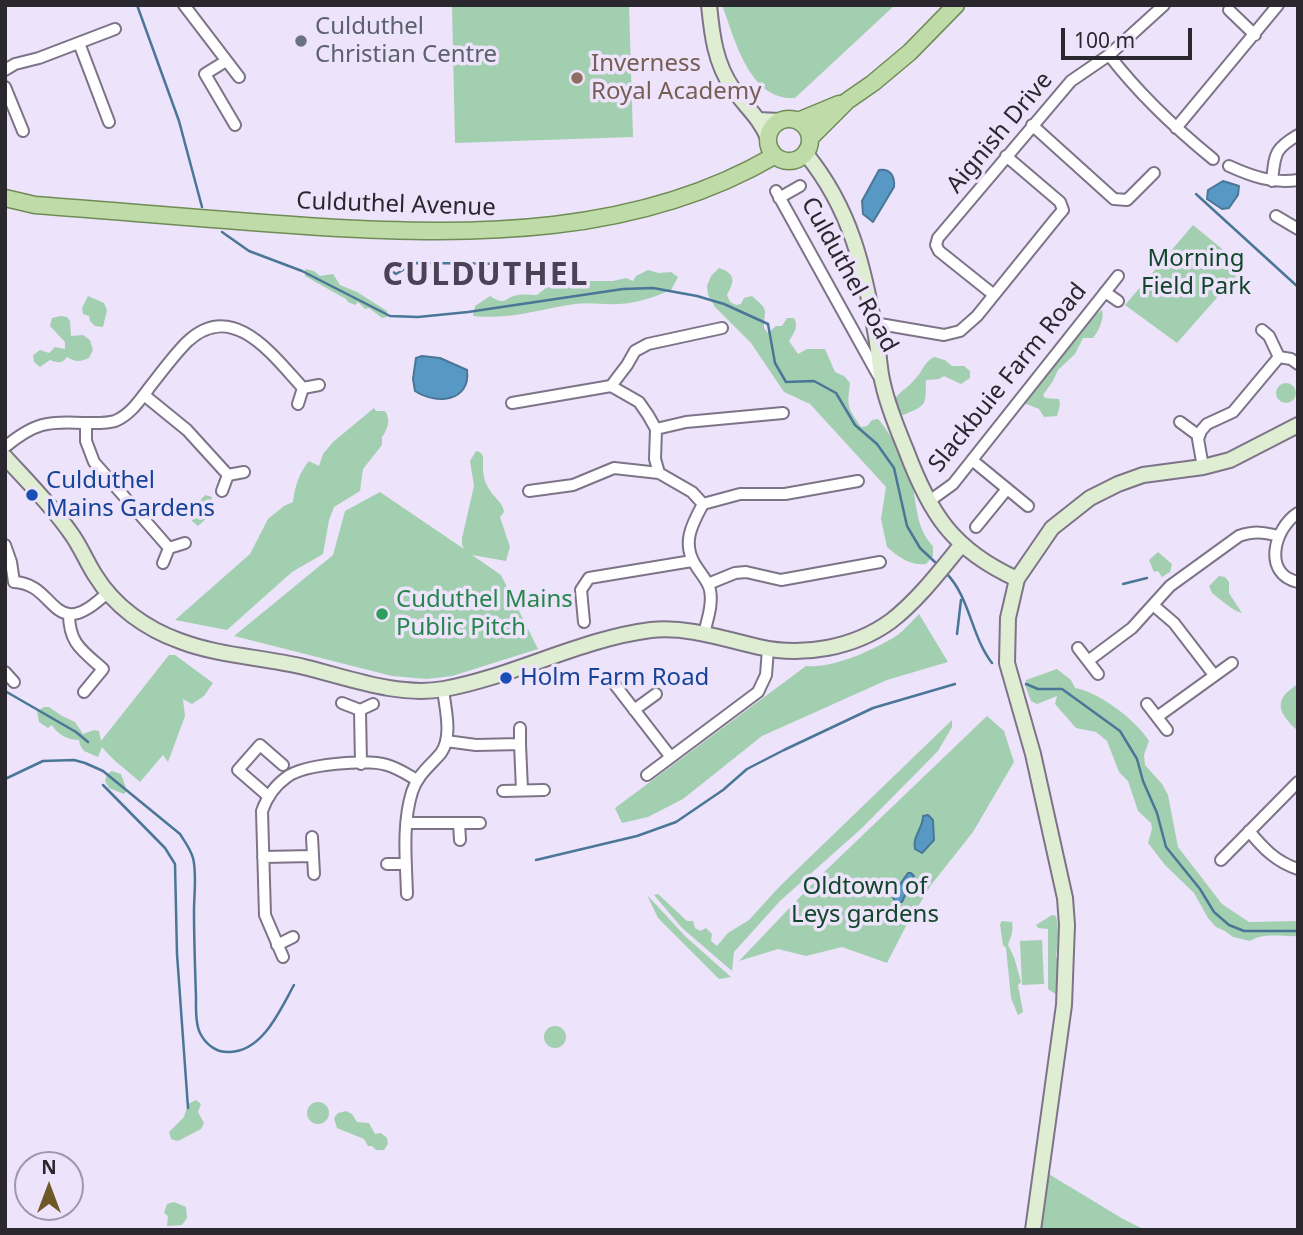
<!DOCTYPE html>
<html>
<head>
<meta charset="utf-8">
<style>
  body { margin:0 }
  #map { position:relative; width:1303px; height:1235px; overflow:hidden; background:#ede3fa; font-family:"Noto Sans",sans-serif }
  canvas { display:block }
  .frame { position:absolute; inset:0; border:7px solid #2b272f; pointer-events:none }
  .north { position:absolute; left:14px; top:1151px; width:70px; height:70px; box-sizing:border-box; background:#ede3fa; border:2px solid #9f98a9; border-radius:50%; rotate:0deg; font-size:19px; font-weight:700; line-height:28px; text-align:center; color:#2b272f }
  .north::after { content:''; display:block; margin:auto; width:24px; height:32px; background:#705728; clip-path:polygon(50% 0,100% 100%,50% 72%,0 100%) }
  .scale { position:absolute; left:1061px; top:28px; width:131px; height:32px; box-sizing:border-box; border:4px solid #2b272f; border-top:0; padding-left:9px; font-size:21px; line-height:24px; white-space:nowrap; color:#2b272f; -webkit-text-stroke:5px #ede3fa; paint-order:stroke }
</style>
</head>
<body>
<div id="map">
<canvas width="1303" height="1235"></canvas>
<div class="frame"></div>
<div class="north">N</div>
<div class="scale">100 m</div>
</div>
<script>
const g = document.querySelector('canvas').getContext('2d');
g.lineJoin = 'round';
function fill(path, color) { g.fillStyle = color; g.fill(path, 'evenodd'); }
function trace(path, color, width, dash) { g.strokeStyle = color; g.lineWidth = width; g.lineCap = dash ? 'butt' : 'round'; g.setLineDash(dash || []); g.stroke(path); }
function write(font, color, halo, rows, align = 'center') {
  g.font = font + ' "Noto Sans",sans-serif'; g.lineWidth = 7; g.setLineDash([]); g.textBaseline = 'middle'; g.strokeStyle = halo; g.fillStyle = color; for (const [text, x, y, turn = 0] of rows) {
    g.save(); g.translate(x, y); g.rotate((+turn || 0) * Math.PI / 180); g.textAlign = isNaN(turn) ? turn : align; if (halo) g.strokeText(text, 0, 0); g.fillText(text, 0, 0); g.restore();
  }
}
fill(new Path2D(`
  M452 5H629L633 137 455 143Z
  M722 5H895L795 98C749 101 735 39 722 5Z
  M1193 225 1244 267 1177 343 1125 305Z
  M719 268C737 274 734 282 727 295L730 302 736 305 741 304 744 298 752 296C770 312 764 307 764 328L768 333 776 326H782L787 318H794C799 327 794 333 789 341L798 354 807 349H825L835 372 844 376 850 383C847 408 847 406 861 427L867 426 872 420 878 419C891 433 907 465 912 483 917 505 916 529 933 546V556L926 564C911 566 898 557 887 547L881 519 886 487 810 404 784 392 751 343 715 307 708 295 707 286 711 276Z
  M305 269 314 271 320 276 333 274 340 285 357 292 387 311V317L382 318 369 308 365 309 358 302 355 305 348 302 346 299 305 276Z
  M648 270 659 273 671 272 678 277 671 290C655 297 637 303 619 304 604 305 590 302 575 304 540 309 510 320 473 316L475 306 490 296C508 307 503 297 518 295 524 294 531 295 537 295L547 287 557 288 588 281H613L626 278 633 281 636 276Z
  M88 296 104 303 107 310 103 327 95 326 90 321 89 316 83 314 82 308Z
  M1102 310C1105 318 1098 332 1093 338H1083L1075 354 1058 370 1053 381 1043 395 1045 398 1059 399 1060 405 1057 416 1044 417 1039 409 1024 403 1023 395 1088 320Z
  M61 316 67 317 70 321 71 336 83 335 90 340 93 350 89 358C80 362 75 362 67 357 62 364 58 363 50 360L40 367 34 362 33 355 40 350 49 353 55 347 65 349V342L50 326 52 318Z
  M934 357 945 360 952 366H964L970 371V378L961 384 944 376 939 379 926 380C925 404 929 405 903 415L896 412 894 400C901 390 908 388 915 379 923 371 924 362 934 357Z
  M1276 393a10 10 0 1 1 20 0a10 10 0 1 1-20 0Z
  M374 408 376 411H385C391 419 388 429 382 437V445L363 469 360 491 334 507 329 520 323 554 292 572 227 630 175 620 250 554 268 519 284 506 293 502C295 486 299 473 309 461L319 466 323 454 333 442Z
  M476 451 480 452 483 456C483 469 482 478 489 489 494 498 503 502 504 512L500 517 510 547 506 561 472 555 501 575 538 649 452 676 427 679 392 676 234 636 333 555 345 511 380 492 464 549 462 545V538L474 486 470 461Z
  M205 495 212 497 208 517 198 526 192 521 195 506Z
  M1158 552 1172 564 1170 572 1162 577 1158 571 1154 572 1149 560Z
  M1219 576 1225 577 1229 582V593L1242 613C1233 611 1220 599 1212 593L1209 586Z
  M919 614 948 662 887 680 762 736 683 799 648 817 622 823 615 808 806 666C833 669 876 649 899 634 906 628 912 621 919 614Z
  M169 655H175L213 683 204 696 192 704 183 699 185 716 168 762 163 755 140 782C128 771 112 760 102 747L98 757 84 751 80 745 79 740C68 740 57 734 52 725L48 728 39 722 37 711 44 707H49L62 716 75 722 83 734 94 730 99 731 101 741Z
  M1057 669 1071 680 1075 688C1099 692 1136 720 1149 741L1144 755 1145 765 1162 784 1168 795 1178 847 1222 904 1249 922 1298 921V936C1281 937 1265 932 1250 941L1233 937 1225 931 1216 927 1208 918 1194 893 1165 865 1148 843 1152 829 1151 823 1138 811 1128 781 1119 772 1107 741 1096 732 1076 728 1055 704 1057 696 1037 704 1031 701 1025 685 1026 680Z
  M1298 684V731C1278 713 1272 700 1298 684Z
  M987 716 1004 731 1014 762 973 832 931 885 905 928 887 963 842 947 806 956 778 949 739 961 821 875Z
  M952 720V727L938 751 862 828 780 901 734 952 732 971 682 928 654 895 658 894 687 921H693L695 928 700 931 706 928 712 934 711 941 717 946 728 933 749 920 780 886Z
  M112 771 121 774 127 791 124 794 109 788 105 781 107 774Z
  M647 895 686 937 731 977 719 979 658 918Z
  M1052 915 1056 916C1059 928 1058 943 1056 956 1061 966 1058 983 1057 995L1048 989V929L1038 928 1036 925Z
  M1002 921 1012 922C1014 932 1010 938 1008 945L1014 957 1021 982 1018 985 1023 1012 1018 1015 1011 998 1006 948 1003 945 1000 924Z
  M1042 940 1044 984 1022 985 1020 941Z
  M544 1037a11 11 0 1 1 22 0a11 11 0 1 1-22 0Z
  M196 1100 201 1104 198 1112 204 1123 201 1129 178 1141 171 1139 169 1132 184 1117 188 1104Z
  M307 1113a11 11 0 1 1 22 0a11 11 0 1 1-22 0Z
  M346 1111 352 1114 357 1122 369 1123 375 1134 381 1133 387 1138 388 1144 384 1150H376L372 1146H368L364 1139 337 1128 334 1118 338 1113Z
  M1047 1173 1123 1219 1145 1230H1038Z
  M174 1202 186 1207 187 1218 182 1225 167 1226 168 1216 164 1213 167 1204Z`), '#a3cfb1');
const water = new Path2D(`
  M879 170C891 168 895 177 894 187L873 222 863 214 862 201Z
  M1223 181 1239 186 1238 195 1229 208 1222 209 1207 199 1208 190Z
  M422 356 440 358 467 370C471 402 436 405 415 391L413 379 416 358Z
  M928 815 933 820 934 840 922 853 915 849C912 836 923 829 923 816Z
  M908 873H911L914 876 902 902 897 903 893 898V894Z`);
fill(water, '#5798c4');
trace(water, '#4a7697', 2);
trace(new Path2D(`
  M137 5 179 121 202 207
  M1196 194 1298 287
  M222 232 249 251 302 271 390 316 418 317 468 312 623 289 653 288 697 296 724 304 768 324 775 363 786 382 814 381 836 393 855 425 877 444 894 468 907 526 920 548 937 564
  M387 268 396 274 415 263 526 264
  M946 573C970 597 971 636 992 663
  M1123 584 1147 578
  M957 634 961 600
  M1026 684 1038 689H1062L1120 731 1137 759 1143 781 1157 813 1166 847 1200 889 1214 912 1229 925 1244 931H1298
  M5 691 76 732 88 742
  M5 779 43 761 74 760 85 763 103 771 180 834C185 842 190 848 193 858 197 874 194 894 194 911 194 940 195 968 196 997 196 1008 195 1023 200 1033 206 1045 217 1053 230 1052 263 1051 280 1010 294 985
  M103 785 165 848 175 864 177 954 188 1108
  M536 860 637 836 676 822 723 790 747 769 784 750 873 708 955 684`), '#4a7697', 2.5);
const street = new Path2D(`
  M184 5 239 77
  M1229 10 1255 35
  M79 43 109 122
  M1109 55C1139 94 1175 128 1213 159
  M226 61 205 74 235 125
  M5 70 15 64 39 58 115 29
  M5 87 23 131
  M1032 125 1114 199 1127 200 1154 173
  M1176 128 1278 5
  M1229 166C1251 176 1273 184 1298 180
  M1272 181C1275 154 1274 149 1298 135
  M776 191 878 375
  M779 198 800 186
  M1276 216 1298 229
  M1105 292 1118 301
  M994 295 939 251 936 245 938 238 1071 81 1109 55 1164 5
  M874 323 944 335 960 331 977 316 1057 217 1063 210 1060 202 1006 156
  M1262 330 1269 336 1279 357 1291 359 1298 364
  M611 386 627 365 635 351 648 344 722 328
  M303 388 319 385
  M144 395 187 430 228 475
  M512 403 611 386 639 402 648 415 656 429 655 459 659 473 692 492 703 504
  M1180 422 1199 436
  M86 423V441L94 462 169 548
  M656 429 686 422 783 413
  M5 447C34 423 47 421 83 423 93 423 105 424 115 421 130 415 140 400 149 388 161 373 173 356 187 342 233 298 274 357 303 388L298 404
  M972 460 1028 506
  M1203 467 1198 439 1201 431 1207 424 1233 412 1279 357
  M222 491 228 475 244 472
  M529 491 573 485 614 468 659 473
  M928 502 953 484 1118 276
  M1298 513C1274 528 1262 574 1298 582
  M976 527 1007 489
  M5 545 11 562 14 582C57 583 52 646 107 593
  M163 563 169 548 185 543
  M708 584 735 573 746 572 781 580 880 562
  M1153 605 1174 623 1214 675
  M69 614C69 644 83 651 103 669L84 692
  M584 622 581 590 589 578 692 561
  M704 634C707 620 713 605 710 590 708 581 701 574 696 566 681 544 692 524 703 504L740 494H785L858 481
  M1078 648 1098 674
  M1088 661 1132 628 1170 586 1239 536C1254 531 1263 532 1278 536
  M5 672 14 682
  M609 677 670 756
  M342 703 360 710 373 704
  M1147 704 1167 730
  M360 710 361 764
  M634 710 656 694
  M1157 717 1232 663
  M520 728V744
  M446 741 476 745 520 744 522 790
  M647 775 758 692 766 675 768 649
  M503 791 544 790
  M268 796 238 770 260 745 283 765
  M407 823H480
  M459 823 460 840
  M1249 831C1263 848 1276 862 1298 869
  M312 837 314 874
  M263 857 313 856
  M1221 860 1298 782
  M387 864H406
  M407 894C406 861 402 824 412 792 418 774 430 766 441 753 453 736 445 708 443 689
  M277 945 293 937
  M283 957 265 915 262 811C267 797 274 786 287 777 304 764 367 759 387 765 398 768 408 775 417 780`);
const secondary = new Path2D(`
  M709 5C712 35 715 63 733 89 745 106 760 118 768 138
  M758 120 780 121
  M806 154C851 209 864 268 876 336 879 352 879 369 883 384 888 407 897 428 906 450 930 514 953 550 1017 579
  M5 457C27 481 51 505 70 532 80 545 86 561 95 575 114 606 146 629 180 641 219 656 263 657 304 667 349 678 398 697 444 689 515 676 580 639 651 630 687 626 724 639 759 647 803 657 854 648 891 621 918 600 940 571 962 544
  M1033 1230 1064 1005 1067 925 1065 898 1033 754 1007 663 1008 618 1017 579 1052 528 1090 498 1118 484 1143 475 1203 467 1230 460 1298 425`);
const primary = new Path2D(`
  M768 140a21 21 0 1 1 42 0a21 21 0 1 1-42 0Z
  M798 121 839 104
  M811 137 847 101 873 83 910 52 956 5
  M5 198 35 205C131 212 226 221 321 227 475 236 637 236 774 156`);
trace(street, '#7d7488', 14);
trace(secondary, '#7d7488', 18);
trace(primary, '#6f8c57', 19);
trace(street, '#fff', 10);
trace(secondary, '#dfedd3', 14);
trace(primary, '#bfdba7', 16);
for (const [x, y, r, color] of [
  [301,41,7,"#6b7280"],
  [577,78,7,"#8d6e63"],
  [32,495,7,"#1a4fb4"],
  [382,614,7,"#2e9e5b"],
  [506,678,7,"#1a4fb4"]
]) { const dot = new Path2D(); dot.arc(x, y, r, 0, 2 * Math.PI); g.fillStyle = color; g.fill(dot); trace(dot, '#ede3fa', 2.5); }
write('24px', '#5b616d', '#ede3fa', [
  ["Culduthel",315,27],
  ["Christian Centre",315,55]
], 'left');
write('24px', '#785e54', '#ede3fa', [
  ["Inverness",591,64],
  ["Royal Academy",591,92]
], 'left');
write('24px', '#2b272f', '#ede3fa', [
  ["Aignish Drive",1000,133,-50],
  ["Culduthel Avenue",396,205,2],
  ["Culduthel Road",849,275,61],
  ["Slackbuie Farm Road",1008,378,-51]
]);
write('24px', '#12462a', '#ede3fa', [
  ["Morning",1196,259],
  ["Field Park",1196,287],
  ["Oldtown of",865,887],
  ["Leys gardens",865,915]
]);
write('24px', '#164399', '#ede3fa', [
  ["Culduthel",46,481],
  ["Mains Gardens",46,509],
  ["Holm Farm Road",520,678]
], 'left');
write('24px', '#27864d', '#ede3fa', [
  ["Cuduthel Mains",396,600],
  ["Public Pitch",396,628]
], 'left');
g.letterSpacing = '2px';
write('bold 32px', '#4b4255', '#ede3fa', [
  ["CULDUTHEL",486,276]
]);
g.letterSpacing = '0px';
</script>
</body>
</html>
